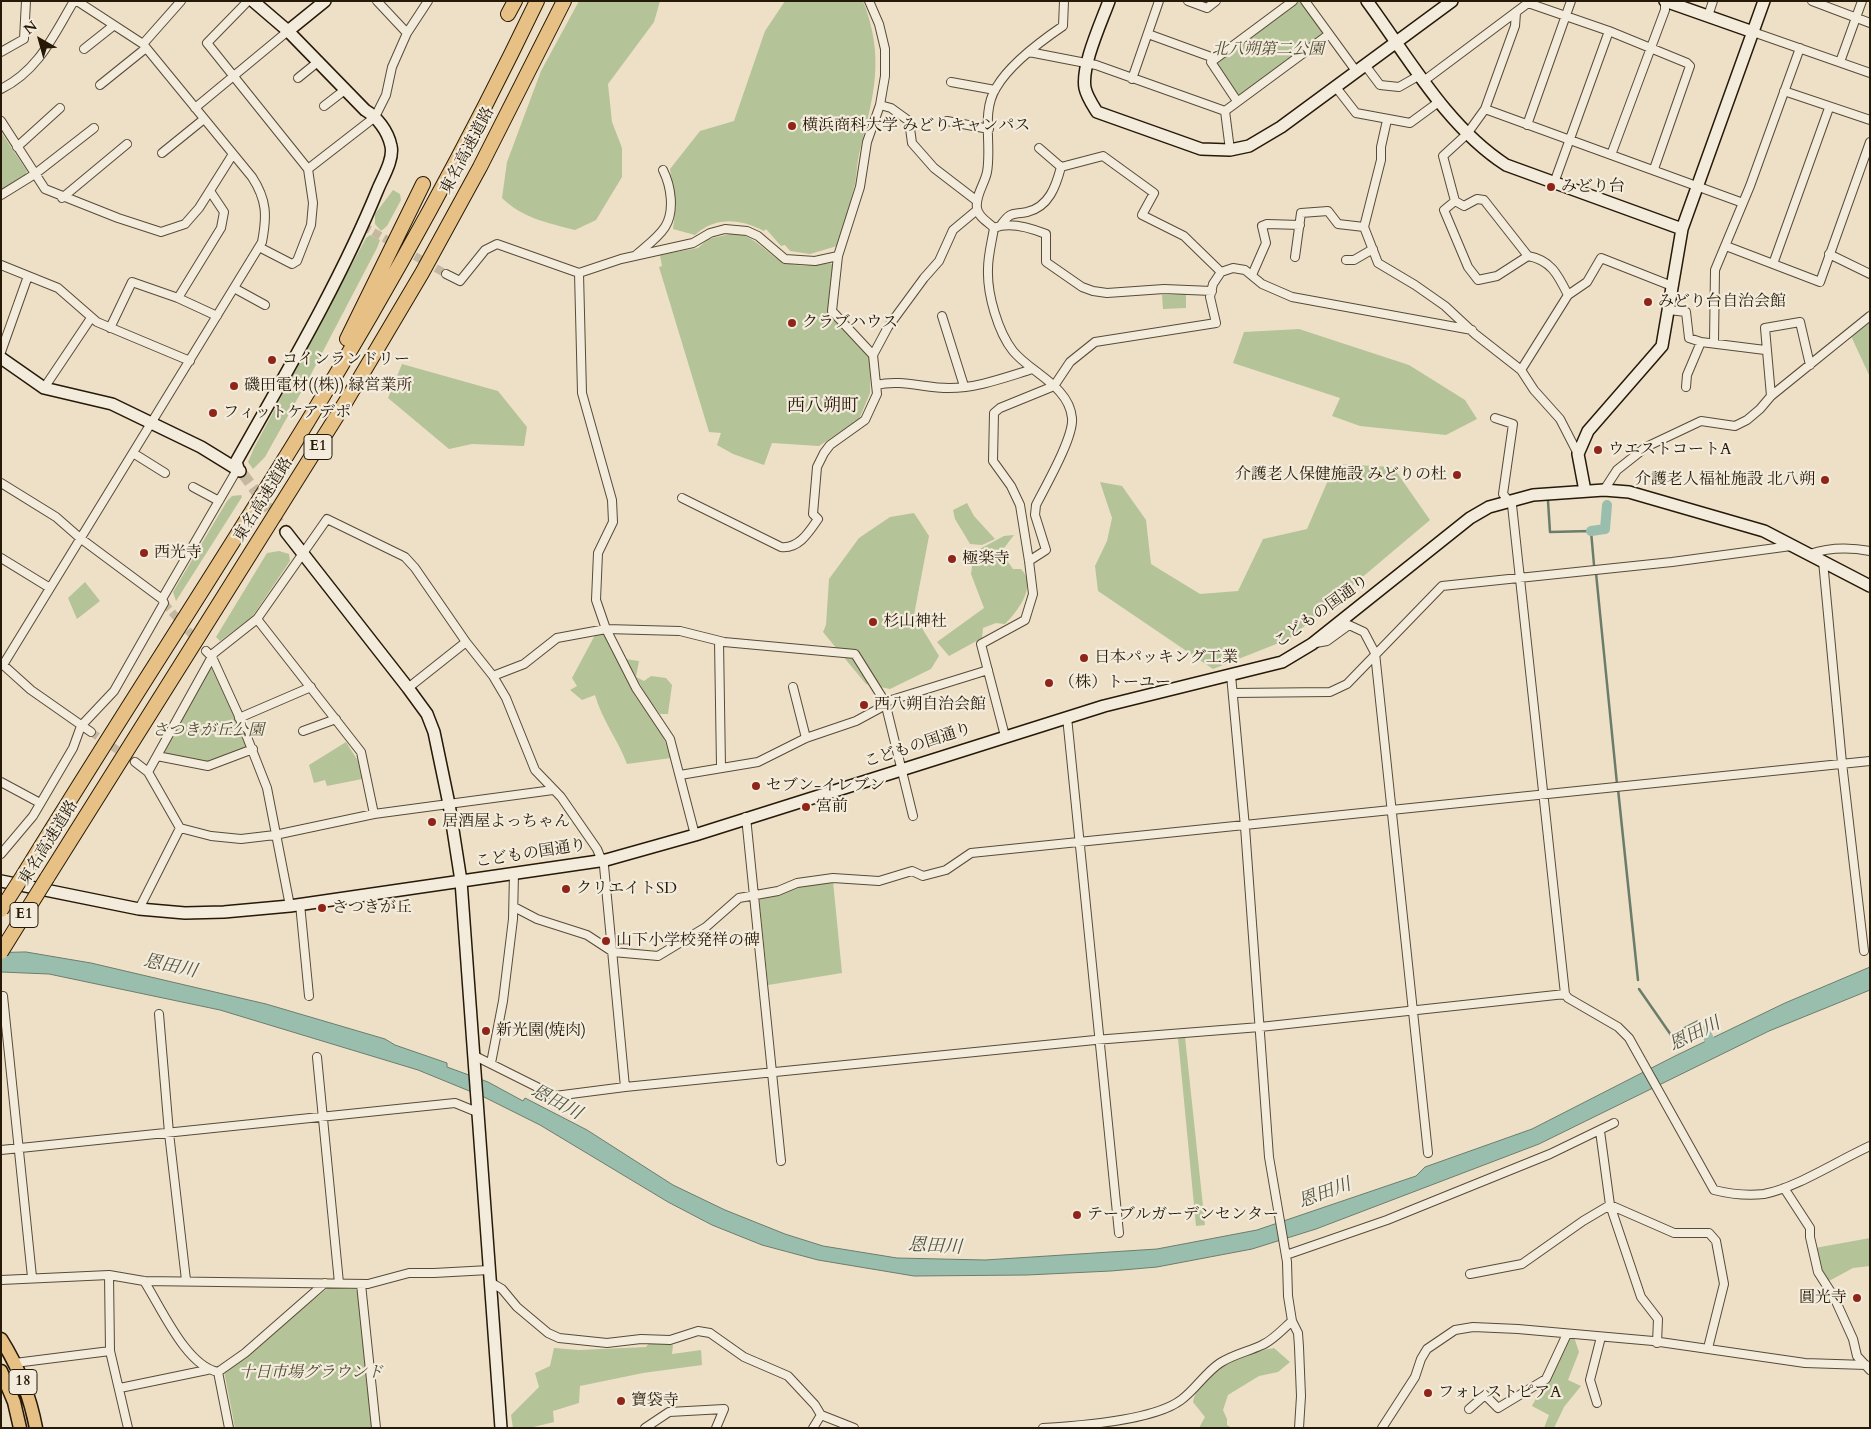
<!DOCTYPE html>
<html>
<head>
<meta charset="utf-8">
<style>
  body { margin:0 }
  #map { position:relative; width:1871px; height:1429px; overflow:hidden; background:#ede0c7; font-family:Cardo,serif }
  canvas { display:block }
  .frame { position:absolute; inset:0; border:2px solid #261907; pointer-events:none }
  .north { position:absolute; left:15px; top:15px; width:50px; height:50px; -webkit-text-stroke:4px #f3ebdb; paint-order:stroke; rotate:322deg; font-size:14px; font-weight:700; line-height:20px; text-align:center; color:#261907 }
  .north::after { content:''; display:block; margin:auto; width:18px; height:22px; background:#261907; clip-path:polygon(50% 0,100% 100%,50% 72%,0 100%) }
</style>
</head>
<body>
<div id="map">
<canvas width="1871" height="1429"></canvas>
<div class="frame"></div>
<div class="north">N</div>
</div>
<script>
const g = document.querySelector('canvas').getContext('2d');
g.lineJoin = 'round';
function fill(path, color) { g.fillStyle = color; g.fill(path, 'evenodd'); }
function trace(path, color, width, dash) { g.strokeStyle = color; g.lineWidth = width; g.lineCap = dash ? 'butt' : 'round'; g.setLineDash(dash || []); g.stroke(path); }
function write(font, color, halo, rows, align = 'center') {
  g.font = font + ' Cardo,"Noto Serif JP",serif'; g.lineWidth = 4.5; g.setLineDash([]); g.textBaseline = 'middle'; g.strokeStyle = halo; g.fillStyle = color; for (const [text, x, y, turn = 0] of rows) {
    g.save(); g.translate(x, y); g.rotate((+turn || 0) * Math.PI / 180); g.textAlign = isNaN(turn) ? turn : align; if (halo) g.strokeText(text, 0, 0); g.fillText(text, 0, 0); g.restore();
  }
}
fill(new Path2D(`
  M579 1H660L654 22 608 84 612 122 622 148V177L596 220 575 230C548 223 522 218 502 198L507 162 541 71Z
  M785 1H863C885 57 874 95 860 150 857 161 857 173 855 184 850 205 843 226 837 246L810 254 790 251 785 245 781 246 766 229 764 231C740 219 716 216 695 235L673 229 676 206 670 169 700 131 734 121 765 31Z
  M1300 1 1324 35 1240 95 1237 94 1215 62Z
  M1 132 27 171 24 178 1 191Z
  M393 190 400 194 401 200 387 226 381 231 375 224V214Z
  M735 233C752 236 759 245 772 255 788 269 811 266 830 263L837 269 833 313 834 319 871 360 870 393 859 419 819 446 772 443 764 465 733 454 717 445 721 433 709 432 659 267 662 266 660 255 698 248 708 239Z
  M370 235 380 240 377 248 309 378 265 457 253 469 248 462 254 448 366 238Z
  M1186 294V308L1163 309 1162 295Z
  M1870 320V377L1851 336Z
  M1299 329 1409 365 1465 400 1477 419 1446 435 1360 426 1332 416 1340 398 1233 363 1244 332Z
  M402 364 498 391 527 427 524 446 472 444 449 449 388 398Z
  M1335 464 1393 467 1430 520 1289 639 1213 669 1098 591 1095 566 1107 541 1112 518 1100 482 1122 486 1146 520 1151 564 1200 594 1238 591 1263 539 1307 529Z
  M241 495 242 497 176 601 173 592 227 501 232 496Z
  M967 503 974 516 995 539 982 545 970 544 955 519 953 510Z
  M914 513 929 536 914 615 939 656 931 669 890 689 866 684 823 632 826 625 829 579 859 538 890 517Z
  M1014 535 1001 552 1013 569H1021C1038 586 1017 612 1005 624L996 623 983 628 982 638 949 656 937 642 984 608 971 574 974 552 1004 536Z
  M279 551 289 554 290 561 252 617 220 641 216 637 267 553Z
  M85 582 100 601 77 619 68 598Z
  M603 633 636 697 662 733 671 758 627 764C618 740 602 720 595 695L582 700 570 690 577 686 572 678 595 635Z
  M625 659 639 661 636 677 644 681 651 676 666 678 672 685 668 714H660C646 697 637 678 625 659Z
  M210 665 249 748 208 764 162 752Z
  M346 742 358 761 362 779 327 786 325 780 314 783 309 765Z
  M833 881 842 973 768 985 759 897 781 894 797 887Z
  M1185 1037 1205 1225 1196 1226 1178 1038Z
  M1870 1238V1266L1853 1268 1829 1281 1818 1262 1815 1248Z
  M328 1288 355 1289 359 1292 373 1428H235L224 1371Z
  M1568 1337H1574L1579 1352 1568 1380 1581 1386 1564 1407 1554 1428H1544L1549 1415 1532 1406Z
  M649 1343 673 1345 672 1354 701 1350 702 1365 643 1373 580 1386 579 1403 553 1411 554 1422 529 1428H513L511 1415 539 1387 535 1373 550 1366 554 1348 579 1350 646 1347Z
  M1274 1348 1290 1362 1278 1372 1259 1376 1228 1395 1223 1410 1227 1419V1425L1232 1428H1199L1205 1417 1193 1402C1198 1372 1247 1352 1274 1348Z`), '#b5c398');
const water = new Path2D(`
  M26 952 91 963 266 1004 385 1039 395 1045 447 1063V1067L488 1082 523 1101 525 1098 587 1130 673 1185 725 1210 785 1234 823 1246 897 1258 985 1260 1157 1249 1257 1230 1416 1176 1425 1167 1532 1129 1675 1056 1785 1003 1870 967V990L1769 1031 1539 1144 1316 1229 1252 1249 1157 1267 1111 1271 1027 1275 914 1276 818 1260 762 1245 712 1225 668 1202 540 1125 484 1097 418 1070 220 1010 49 974 1 972V953Z`);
fill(water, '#9abeae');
trace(water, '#6c7c6b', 1);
trace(new Path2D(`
  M1548 501 1550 532 1591 531 1594 565
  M1596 573 1617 784
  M1618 789 1638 980
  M1639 989 1671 1035 1698 1021 1700 1024`), '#6c7c6b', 2.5);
trace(new Path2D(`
  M1591 531 1605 529 1607 505
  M1705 1031 1713 1047`), '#9abeae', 10);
trace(new Path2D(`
  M363 226 446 274
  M164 603 206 651
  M91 732 135 762`), '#c5b8a1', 8, [8, 4]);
trace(new Path2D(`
  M243 474 286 532`), '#c5b8a1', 11, [11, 5.5]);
const street = new Path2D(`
  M248 1 207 43 308 169 313 203 311 225 297 261 292 264 259 247
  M377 1 407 33
  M869 1 879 24 885 49V76L880 105 867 142 860 187 838 256 832 311 873 355
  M1064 1 1063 26C1041 41 1009 65 996 88 981 112 992 145 987 172 985 183 975 196 977 208 978 217 988 222 994 228 1010 221 1031 228 1046 234V262L1082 287 1093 291 1107 293 1164 289 1212 291
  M1188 1 1207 8 1216 1
  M1305 1 1356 71
  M1812 1 1870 23
  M1516 13 1515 26 1485 109 1467 134 1443 156 1455 201 1464 206 1477 199 1484 200 1528 256C1551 260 1558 275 1568 295
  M1708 16 1713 1
  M1753 32 1870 73
  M1148 34 1214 58
  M143 44 181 1
  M84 49 113 26
  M1 52 24 39 26 1
  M1029 52 1096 65 1225 111 1328 35
  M1840 62 1862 1
  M1365 65 1380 85 1399 87 1420 75
  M298 78 319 61
  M1132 79 1159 1
  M1425 80 1528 3 1609 31 1687 63 1690 66 1654 169
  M951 82 995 90
  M100 85 146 48
  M1335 86 1356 113 1410 123 1440 101
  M1 89C39 70 53 36 74 1
  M1784 91 1870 120
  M1237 101 1211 62 1293 1
  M880 105 891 108 909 121 912 143 934 168 977 201
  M324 106 346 89
  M195 108 288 31
  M1485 109 1743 203
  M1225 111 1230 150
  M1 121 45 189 118 218 161 232 185 224 199 208 233 154
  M947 121 989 129
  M1527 125 1571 1
  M17 147 60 108
  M1039 148 1061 167
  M162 153 204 119
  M1611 155 1665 10V1
  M1061 167 1103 156 1154 193 1142 215 1184 236 1221 272
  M308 169 375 117 386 95 392 67 407 33 428 1
  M1554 183 1609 31
  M1 195 35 174 94 128
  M62 198 127 144
  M1455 201 1444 210 1468 267 1478 280 1497 276 1528 256
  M1001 225C1011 211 1012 215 1027 212 1049 207 1056 186 1061 167
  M1364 227 1378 263 1415 285 1445 306 1475 334 1521 370 1534 390 1560 419 1578 454
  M994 228C992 241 988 255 988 269 987 294 998 332 1013 351 1031 373 1069 386 1072 418 1074 437 1045 487 1036 505L1035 515 1046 550 1029 561
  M1726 246 1820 282 1870 142
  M1829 254 1870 274
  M636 255C645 247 658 238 665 227 675 211 671 186 663 170
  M1295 257 1301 213 1328 211 1338 224 1364 227 1381 160V147L1387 120
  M1346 260H1354L1373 249
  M1773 264 1829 108
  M1 265 58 288 97 322 190 361
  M579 273 582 393 612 500 613 522 598 553 596 600 606 629 636 688 670 739 695 835
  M446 274 460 281 485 250 497 244 579 273 621 259 693 243 710 233 725 229 747 231 758 236 785 259 815 261 838 256
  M1252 275 1266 243 1262 226 1267 224 1300 225
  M234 288 265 305
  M178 298 221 228 224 212 210 191
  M1669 310 1686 312 1689 338 1701 342 1765 350
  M942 316 964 386
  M110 328 132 282 178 298 217 316
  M1714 342 1715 270 1750 186 1800 48
  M1 352 28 276
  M1521 370 1568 295 1587 282 1601 258 1672 286
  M876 385C901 379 924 388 949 388 978 388 1006 377 1033 369
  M1686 387 1687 375 1701 342
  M44 388 91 318
  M1771 396 1765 328 1800 322 1810 365
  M1495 418 1513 424 1503 494 1512 505 1565 994 1568 998 1618 1027 1629 1038 1714 1190C1730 1194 1747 1196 1764 1194 1796 1188 1839 1160 1870 1146
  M133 453 165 473
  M1 483 56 517 80 538 162 599
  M193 487 219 501
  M1604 490 1617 470 1646 447 1701 421 1735 426 1747 420 1760 409 1771 396 1870 316
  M682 498 781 547C799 549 809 532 818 519L813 514 817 467 824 453 830 445 865 420 877 394 873 355 888 327 924 278 939 261 953 230 977 210
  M1810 554C1830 547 1849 547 1870 551
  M1 558 50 588
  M1823 561 1842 763 1864 951
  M257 619 361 752 374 814
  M719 641 721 767
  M1316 643 1327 641 1349 625 1364 632 1375 653 1428 1153
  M206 651 212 657 238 714 267 788 290 906
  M1 663 31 690 91 732
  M3 665 262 242C267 216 267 200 252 177L143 44 77 1
  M1231 675 1245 827 1269 1157 1287 1262 1288 1296 1292 1321 1298 1333 1299 1347 1301 1396 1299 1428
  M493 676 524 664 557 638 606 629 680 631 724 642 855 654 885 702 880 708 856 721 806 738 758 762 680 775
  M793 687 806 738
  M408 688 466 642
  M1233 693 1330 692 1347 684 1442 586 1672 562 1791 546
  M1067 717 1119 1233
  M239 718 311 687
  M303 731 336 719
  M1005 736 981 644 1025 620 1033 594 1029 561 1020 505 1011 486 993 461 994 413 1000 408 1054 386 1070 362 1095 342 1216 323 1210 297 1213 284 1221 272 1233 268 1245 270 1262 284 1292 297 1472 330
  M157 756 208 766 253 749
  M135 762 148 772 180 828 139 909
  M148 772 214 653 257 619 327 519 405 557 415 568 466 642 493 676 506 698 535 770 561 797 597 849 604 866 625 1087
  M1 782 40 803
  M913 816 885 702 988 670
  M746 817 781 1161
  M180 828 211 836 241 839 275 835 374 814 553 790
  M1 854 33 816 73 748 81 726 114 691 164 603 162 599 238 468
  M300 904 309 996
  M514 907 537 919 587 935 613 952 658 956 706 927 739 898 778 891 797 883 833 878 879 881 912 871 923 876 946 870 971 853 1870 761
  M3 996 32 1277
  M159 1014 169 1133 186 1280
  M473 1055 555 1096 625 1087 1095 1040 1260 1027 1565 994
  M317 1057 339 1283
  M491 1063 503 1001 513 919 514 873
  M1600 1131 1610 1205 1641 1297 1658 1319 1657 1343
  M1 1150 455 1103 477 1112
  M1784 1188 1810 1228V1237L1818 1272 1834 1297 1853 1339 1857 1356 1870 1370
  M1286 1255 1387 1220 1550 1154 1614 1123
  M1470 1274 1522 1264 1583 1221 1610 1205 1674 1233H1709L1716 1241 1724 1284 1708 1348
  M109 1275 110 1351 128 1428
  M1 1280 109 1275 144 1281 368 1284 409 1273H434L489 1270
  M144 1281C161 1307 186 1366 218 1372L245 1353 325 1283
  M490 1282 502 1289 517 1307 548 1333 559 1338 607 1343 641 1339 670 1340 698 1331 710 1333 744 1357 788 1376 815 1405 821 1415 854 1428
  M361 1284 376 1428
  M15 1363 110 1351
  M218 1372 229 1428
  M120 1388 207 1370
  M1597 1403 1590 1380 1601 1337
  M1469 1409 1485 1395 1498 1408 1546 1379 1567 1334
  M645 1428 669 1412 724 1409 716 1428
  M813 1428 821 1415
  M1043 1428C1078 1426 1153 1421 1181 1400 1195 1390 1205 1373 1220 1363 1234 1354 1247 1352 1262 1345 1272 1341 1283 1329 1292 1321
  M1382 1428 1415 1377 1421 1359 1427 1349 1455 1330 1473 1327 1518 1329 1653 1341 1805 1363 1866 1365`);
const secondary = new Path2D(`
  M1109 1C1101 23 1081 66 1085 88 1087 97 1092 104 1097 112L1201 149 1230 150 1249 146 1281 127 1452 1
  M1367 1C1409 58 1446 126 1506 165L1682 229
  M1665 1 1753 32
  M288 31 325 1
  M1 358 44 388 112 404 201 447 240 471
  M238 468 236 462C286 373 339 284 378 189 383 177 394 159 391 146 388 131 377 117 365 110L288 31 253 1
  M1585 491 1578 454 1588 431 1662 346 1682 229 1764 1
  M286 532 408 688 427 714 434 732 449 804 461 881 501 1428
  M1 881 139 909 185 913 224 912 290 906 606 860 695 835 1104 706 1282 662 1312 644 1470 518 1489 507 1533 495 1604 490 1629 492 1764 531 1870 586`);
const primary = new Path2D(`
  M1 1339C18 1366 30 1396 36 1428
  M1 1371 14 1402 20 1428`);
const highway = new Path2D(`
  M508 14 515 1
  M347 339 423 184
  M24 874C117 722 215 573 308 421 391 285 468 145 537 1
  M47 878 345 403 422 273 480 167 564 1`);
trace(street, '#584b37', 10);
trace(secondary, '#261907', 14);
trace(primary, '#261907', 15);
trace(highway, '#261907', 16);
trace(street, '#f3ebdb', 8);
trace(secondary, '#f3ebdb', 11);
trace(primary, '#e6c084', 12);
trace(highway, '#e6c084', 14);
const highwayBridge = new Path2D(`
  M1 910 24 874
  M1 952 47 878`);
trace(highwayBridge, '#261907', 16, []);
trace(highwayBridge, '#e6c084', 14);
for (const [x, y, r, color] of [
  [792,126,5,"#8f2418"],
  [1551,187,5,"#8f2418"],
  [1648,302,5,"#8f2418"],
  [792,323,5,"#8f2418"],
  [272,360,5,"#8f2418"],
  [234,386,5,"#8f2418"],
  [213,413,5,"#8f2418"],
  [1598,450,5,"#8f2418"],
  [1457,475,5,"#8f2418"],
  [1825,480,5,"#8f2418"],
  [144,553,5,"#8f2418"],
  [952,559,5,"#8f2418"],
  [873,622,5,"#8f2418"],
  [1084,658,5,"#8f2418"],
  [1049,683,5,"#8f2418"],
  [864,705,5,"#8f2418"],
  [756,786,5,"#8f2418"],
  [806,807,5,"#8f2418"],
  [432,822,5,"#8f2418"],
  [566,889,5,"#8f2418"],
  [322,908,5,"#8f2418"],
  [606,941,5,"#8f2418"],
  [486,1031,5,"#8f2418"],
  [1077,1215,5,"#8f2418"],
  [1857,1298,5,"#8f2418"],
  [1428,1393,5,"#8f2418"],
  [621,1401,5,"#8f2418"]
]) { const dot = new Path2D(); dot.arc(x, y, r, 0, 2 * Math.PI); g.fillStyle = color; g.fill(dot); trace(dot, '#f3ebdb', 2); }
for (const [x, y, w] of [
  [318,447,28],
  [24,915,28],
  [23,1382,28]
]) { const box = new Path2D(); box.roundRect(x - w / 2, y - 12.5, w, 25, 4); g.fillStyle = '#f3ebdb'; g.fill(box); trace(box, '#261907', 1); }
write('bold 15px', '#261907', null, [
  ["E1",318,447],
  ["E1",24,915],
  ["18",23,1382]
]);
write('italic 16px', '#514c32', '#f3ebdb', [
  ["北八朔第二公園",1268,50],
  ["さつきが丘公園",208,731],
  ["十日市場グラウンド",311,1373]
]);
write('16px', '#261907', '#f3ebdb', [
  ["横浜商科大学 みどりキャンパス",802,126],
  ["みどり台",1561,187],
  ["みどり台自治会館",1658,302],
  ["クラブハウス",802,323],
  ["コインランドリー",282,360],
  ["磯田電材((株)) 緑営業所",244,386],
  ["フィットケアデポ",223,413],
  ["ウエストコートA",1608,450],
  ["介護老人保健施設 みどりの杜",1447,475,"right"],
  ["介護老人福祉施設 北八朔",1815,480,"right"],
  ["西光寺",154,553],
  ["極楽寺",962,559],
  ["杉山神社",883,622],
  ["日本パッキング工業",1094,658],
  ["（株）トーユー",1059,683],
  ["西八朔自治会館",874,705],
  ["セブン-イレブン",766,786],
  ["宮前",816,807],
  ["居酒屋よっちゃん",442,822],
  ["クリエイトSD",576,889],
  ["さつきが丘",332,908],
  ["山下小学校発祥の碑",616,941],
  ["新光園(焼肉)",496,1031],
  ["テーブルガーデンセンター",1087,1215],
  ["圓光寺",1847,1298,"right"],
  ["フォレストピアA",1438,1393],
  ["寶袋寺",631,1401]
], 'left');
write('16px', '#261907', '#f3ebdb', [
  ["東名高速道路",468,151,-62],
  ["東名高速道路",264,500,-58],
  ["こどもの国通り",1322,612,-36],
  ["こどもの国通り",918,746,-18],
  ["東名高速道路",49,843,-58],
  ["こどもの国通り",531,854,-9]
]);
write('18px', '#261907', '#f3ebdb', [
  ["西八朔町",823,407]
]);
write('italic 18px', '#4f5341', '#f3ebdb', [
  ["恩田川",170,967,12],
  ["恩田川",1695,1035,-26],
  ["恩田川",556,1103,28],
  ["恩田川",1325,1194,-20],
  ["恩田川",935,1247,3]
]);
</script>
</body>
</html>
